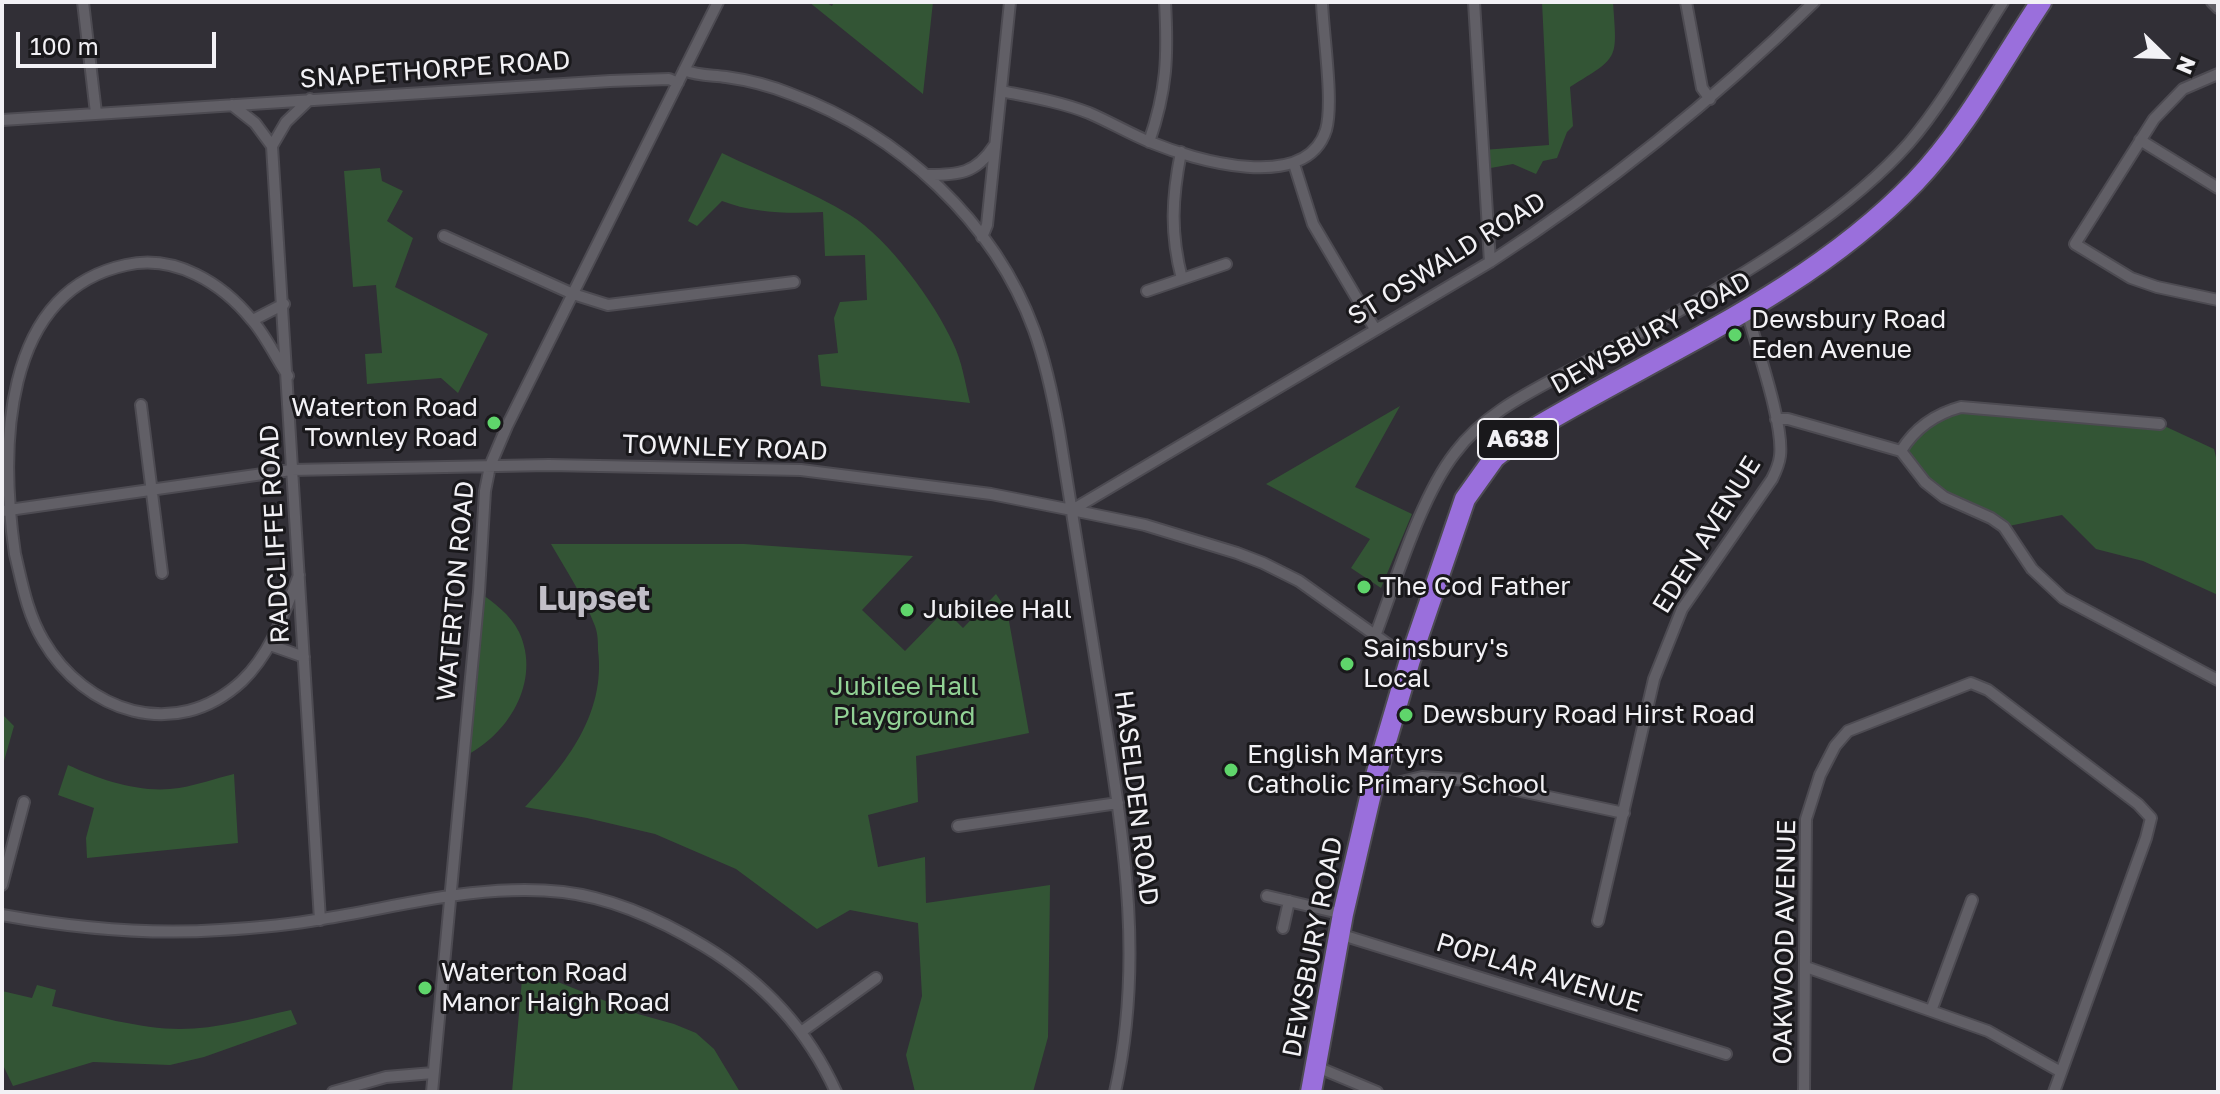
<!DOCTYPE html>
<html>
<head>
<meta charset="utf-8">
<style>
  body { margin:0 }
  #map { position:relative; width:2220px; height:1094px; overflow:hidden; background:#312f36; font-family:"Golos Text",sans-serif }
  canvas { display:block }
  .frame { position:absolute; inset:0; border:4px solid #f2f1f5; pointer-events:none }
  .north { position:absolute; left:2124px; top:16px; width:80px; height:80px; -webkit-text-stroke:6px #19181b; paint-order:stroke; rotate:113deg; font-size:22px; font-weight:700; line-height:32px; text-align:center; color:#f2f1f5 }
  .north::after { content:''; display:block; margin:auto; width:28px; height:36px; background:#f2f1f5; clip-path:polygon(50% 0,100% 100%,50% 72%,0 100%) }
  .scale { position:absolute; left:16px; top:32px; width:200px; height:36px; box-sizing:border-box; border:4px solid #f2f1f5; border-top:0; padding-left:10px; font-size:24px; line-height:28px; white-space:nowrap; color:#f2f1f5; -webkit-text-stroke:6px #19181b; paint-order:stroke }
</style>
</head>
<body>
<div id="map">
<canvas width="2220" height="1094"></canvas>
<div class="frame"></div>
<div class="north">N</div>
<div class="scale">100 m</div>
</div>
<script>
const g = document.querySelector('canvas').getContext('2d');
g.lineJoin = 'round';
function fill(path, color) { g.fillStyle = color; g.fill(path, 'evenodd'); }
function trace(path, color, width, dash) { g.strokeStyle = color; g.lineWidth = width; g.lineCap = dash ? 'butt' : 'round'; g.setLineDash(dash || []); g.stroke(path); }
function write(font, color, halo, rows, align = 'center') {
  g.font = font + ' "Golos Text",sans-serif'; g.lineWidth = 6; g.setLineDash([]); g.textBaseline = 'middle'; g.strokeStyle = halo; g.fillStyle = color; for (const [text, x, y, turn = 0] of rows) {
    g.save(); g.translate(x, y); g.rotate((+turn || 0) * Math.PI / 180); g.textAlign = isNaN(turn) ? turn : align; if (halo) g.strokeText(text, 0, 0); g.fillText(text, 0, 0); g.restore();
  }
}
fill(new Path2D(`
  M809 2H825L832 6 834 2H933L923 94Z
  M1542 2H1613C1617 61 1620 56 1570 87L1573 126 1567 132 1557 158 1543 161 1536 174 1513 164 1485 169 1483 150 1549 145Z
  M722 153C765 174 809 190 850 215 888 238 935 303 953 343 962 361 965 383 970 403L821 386 818 355 838 353 834 318 840 302 867 300 865 255 825 256 823 212C789 214 753 213 722 201L697 226 688 221Z
  M380 168 382 181 403 191 387 221 413 238 395 287 488 334 458 393 441 378 367 384 365 354 382 353 376 285 353 287 344 171Z
  M1400 406 1355 487 1412 514 1381 588 1351 568 1370 539 1266 484Z
  M1946 411 2160 424 2214 449 2218 466V595L2143 561 2096 549 2062 515 2004 527 1959 506 1906 460 1907 441Z
  M551 544H744L913 556 862 610 905 651 945 610 963 628 996 594 1007 610 1029 733 916 756 918 802 868 815 878 867 925 857 926 903 1050 885 1048 1037 1033 1092H915L906 1055 922 996 918 923 850 910 817 929 736 869 655 834 587 818 525 807C566 764 606 714 598 650 598 643 598 634 595 626 584 597 566 570 551 544Z
  M479 592C494 603 510 614 519 632 542 681 508 736 463 757Z
  M2 714 14 726 2 768Z
  M68 765C101 780 141 794 179 788 198 785 216 778 234 774L238 843 87 858 86 838 94 808 58 795Z
  M523 968 638 1014 674 1024 696 1033 714 1049 740 1092H512Z
  M37 985 56 990 52 1006C91 1015 141 1029 180 1029 217 1029 255 1018 291 1010L297 1024 204 1057 170 1065 93 1062 13 1086 2 1063V991L32 998Z`), '#335535');
const street = new Path2D(`
  M83 2 96 113
  M1474 2 1490 262
  M1686 2 1702 88 1710 99
  M2212 2 2218 8
  M684 70C698 76 711 75 726 77 748 80 771 86 791 94 899 134 994 221 1034 330 1046 363 1053 397 1059 431 1074 525 1089 619 1104 713 1124 842 1144 963 1115 1092
  M2218 74 2183 89 2154 119 2075 244 2131 278 2157 287 2218 300
  M1001 91C1031 97 1061 102 1089 113 1110 122 1130 134 1150 142 1194 160 1306 194 1326 130 1334 102 1323 34 1322 2
  M310 99 286 122 272 146 320 920
  M232 105 255 123 272 146
  M2 120 610 81 669 79 678 83
  M2140 140 2218 188
  M1149 142C1167 90 1168 56 1165 2
  M1181 152C1172 198 1170 233 1182 279
  M1294 164 1313 224 1375 329
  M927 175C958 175 976 174 994 146
  M444 236 573 294 608 305 794 282
  M982 237 987 225 1010 2
  M1147 291 1226 264
  M253 320 284 304
  M288 376C276 358 266 336 252 320 222 283 175 254 126 265 0 292 0 452 15 554 22 583 27 613 43 640 85 712 175 743 242 681 272 652 284 613 299 575
  M141 405 162 573
  M1776 419H1788L1901 451C1915 428 1935 414 1961 407L2160 424
  M1901 451 1925 482 1944 497 1991 518 2004 527 2032 569 2063 598 2218 680
  M1072 510 1490 262C1607 186 1714 100 1814 2
  M2 511 291 470 549 465 801 470 991 494 1072 510 1145 525 1237 553 1263 563 1299 581 1410 660
  M1375 636C1396 581 1420 498 1455 453 1483 415 1526 394 1567 372 1605 352 1642 332 1679 311 1755 268 1851 209 1909 143 1945 101 1973 49 2003 2
  M270 645 304 657
  M1372 789 1422 777 1469 780 1624 813
  M958 826 1118 803
  M2 885 24 802
  M1267 896 1343 914
  M2 915C74 928 146 935 220 930 254 928 289 925 322 919 402 906 481 883 563 892 613 898 661 920 704 946 762 981 808 1030 836 1092
  M1598 921 1654 679 1682 609 1772 479C1776 471 1779 464 1780 456 1784 423 1756 346 1747 311
  M1283 928 1289 901
  M1339 934 1726 1054
  M1806 967 1988 1031 2061 1072
  M1931 1011 1972 900
  M801 1032 876 978
  M1317 1067 1377 1092
  M333 1092 386 1077 433 1073
  M432 1092 479 592 485 491 490 466 507 426 718 2
  M1804 1092 1806 819 1820 775 1835 746 1848 731 1971 683 1988 690 2138 804 2151 818 2146 838 2054 1092`);
const highway = new Path2D(`
  M1311 1092 1343 914 1372 789 1410 660 1465 499 1495 457 1522 436C1655 355 1805 296 1915 182 1965 130 2001 62 2041 2`);
trace(street, '#4d4b52', 14);
trace(highway, '#4d4b52', 24);
trace(street, '#615f66', 10);
trace(highway, '#9a6fdc', 20);
for (const [x, y, r, color] of [
  [1735,335,8,"#5fd56b"],
  [494,423,8,"#5fd56b"],
  [1364,587,8,"#5fd56b"],
  [907,610,8,"#5fd56b"],
  [1347,664,8,"#5fd56b"],
  [1406,715,8,"#5fd56b"],
  [1231,770,8,"#5fd56b"],
  [425,988,8,"#5fd56b"]
]) { const dot = new Path2D(); dot.arc(x, y, r, 0, 2 * Math.PI); g.fillStyle = color; g.fill(dot); trace(dot, '#19181b', 3); }
for (const [x, y, w] of [
  [1518,439,80]
]) { const box = new Path2D(); box.roundRect(x - w / 2, y - 20, w, 40, 6); g.fillStyle = '#19181b'; g.fill(box); trace(box, '#f2f1f5', 2); }
write('bold 24px', '#f2f1f5', null, [
  ["A638",1518,439]
]);
write('26px', '#f2f1f5', '#19181b', [
  ["SNAPETHORPE ROAD",435,70,-4],
  ["ST OSWALD ROAD",1447,259,-32],
  ["DEWSBURY ROAD",1651,333,-29],
  ["TOWNLEY ROAD",725,448,2],
  ["RADCLIFFE ROAD",275,534,-93],
  ["EDEN AVENUE",1707,535,-58],
  ["WATERTON ROAD",456,591,-85],
  ["HASELDEN ROAD",1136,798,83],
  ["OAKWOOD AVENUE",1785,942,-89],
  ["DEWSBURY ROAD",1313,947,-79],
  ["POPLAR AVENUE",1539,973,17]
]);
write('26px', '#f2f1f5', '#19181b', [
  ["Dewsbury Road",1751,320],
  ["Eden Avenue",1751,350],
  ["Waterton Road",478,408,"right"],
  ["Townley Road",478,438,"right"],
  ["The Cod Father",1380,587],
  ["Jubilee Hall",923,610],
  ["Sainsbury's",1363,649],
  ["Local",1363,679],
  ["Dewsbury Road Hirst Road",1422,715],
  ["English Martyrs",1247,755],
  ["Catholic Primary School",1247,785],
  ["Waterton Road",441,973],
  ["Manor Haigh Road",441,1003]
], 'left');
write('26px', '#92d295', '#19181b', [
  ["Jubilee Hall",904,687],
  ["Playground",904,717]
]);
write('bold 34px', '#c2bfc8', '#19181b', [
  ["Lupset",594,599]
]);
</script>
</body>
</html>
